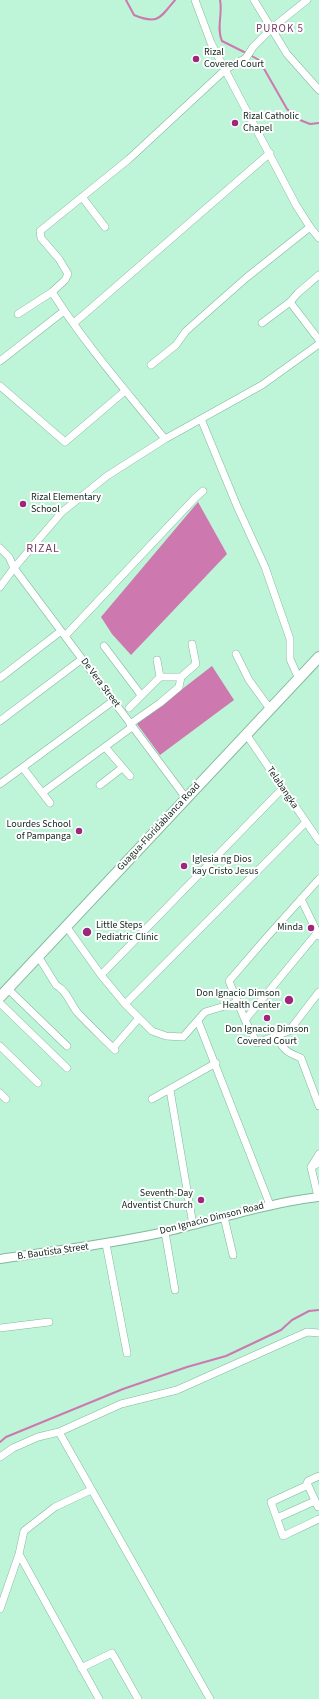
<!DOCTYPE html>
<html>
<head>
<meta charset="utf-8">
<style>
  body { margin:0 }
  canvas { display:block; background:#bef4d7 }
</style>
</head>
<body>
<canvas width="319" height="1699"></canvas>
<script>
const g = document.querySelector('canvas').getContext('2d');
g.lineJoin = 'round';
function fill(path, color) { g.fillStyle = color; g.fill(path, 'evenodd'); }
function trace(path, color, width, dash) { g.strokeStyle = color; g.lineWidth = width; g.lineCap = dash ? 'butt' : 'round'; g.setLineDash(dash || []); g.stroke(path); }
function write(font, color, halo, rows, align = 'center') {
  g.font = font + ' "Source Sans 3",sans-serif'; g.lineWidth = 4; g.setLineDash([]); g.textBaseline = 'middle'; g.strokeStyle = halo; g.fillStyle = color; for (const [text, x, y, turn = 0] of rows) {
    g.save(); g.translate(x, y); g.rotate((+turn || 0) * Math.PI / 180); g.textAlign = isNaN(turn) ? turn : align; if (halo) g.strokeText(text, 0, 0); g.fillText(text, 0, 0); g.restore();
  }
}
fill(new Path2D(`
  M198 502 227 554 131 655 112 634 101 617Z
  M212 666 234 700 160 755 137 724Z`), '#cd78af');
trace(new Path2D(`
  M126 0 134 15C158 25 160 18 175 0
  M220 0C223 14 216 28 222 41L246 53
  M250 55 259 60 287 109 300 120 310 124 319 123
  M0 1442 6 1437 123 1389 187 1367 226 1356 281 1330 292 1320 309 1311 319 1310`), '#cd78af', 2);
const minor = new Path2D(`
  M195 0 211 43 296 205 310 227 319 238
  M254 0 287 54 319 90
  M82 197 105 227
  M52 292 65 280 68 274 59 259 41 238 40 231 129 159 226 69 246 58 253 47 272 28 307 0
  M290 302 319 340
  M18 314 52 292C85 344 126 391 165 439
  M74 323 270 153
  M262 323 290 302 298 293 319 275
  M0 361 64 311
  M151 365 176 345 186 331 246 278 310 227
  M0 386 65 442 125 391
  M201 419 237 506 265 567 290 639V659L299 679
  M0 548 9 557 14 568 186 798
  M0 587 14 568 62 512 107 476 165 439 262 385 319 344
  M65 636 195 498 203 491
  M104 646 141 695
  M236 654 249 680 270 709
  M160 677H181L196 664 192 644
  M0 678 61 631
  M129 708 160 677 157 660
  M0 721 82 659
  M130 724 160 703 179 687 181 677
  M246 734 319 841
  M105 747 130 776
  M23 768 50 803
  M0 784 113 701
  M100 785 122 768
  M42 793 132 727
  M319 879 267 937 229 981 245 1020 257 1043 289 1031 319 992
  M301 899 319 936
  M66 926 101 975 125 1004 152 1031 166 1036 183 1037 205 1012 238 1002
  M38 956 56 985C67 991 70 1003 77 1012 89 1025 102 1037 115 1050
  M101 975 282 789
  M8 989 67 1046
  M0 1003 67 1068
  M125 1004 306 822
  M245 1020 317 933
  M198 1021 270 1205
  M276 1036C284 1050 286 1052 301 1058L319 1106
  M0 1046 38 1083
  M113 1048 139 1018
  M170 1090 193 1225
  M0 1093 6 1099
  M152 1099 216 1063
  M311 1167 319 1154
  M318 1197 311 1167 319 1163
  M224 1217 233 1255
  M165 1232 175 1290
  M106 1244 127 1353
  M0 1328 49 1322
  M59 1432 210 1699
  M0 1457 13 1448 38 1437 59 1432 121 1404 177 1390 307 1332 319 1333
  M319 1476 308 1481 307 1483 318 1507H319
  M308 1485 271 1502 283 1536 319 1519
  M277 1518 315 1501
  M19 1554 99 1699
  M0 1609 19 1554 24 1531 55 1507 91 1490
  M81 1668 112 1653 138 1699`);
const tertiary = new Path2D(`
  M0 1259C55 1251 110 1244 165 1232 216 1220 267 1203 319 1197`);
const primary = new Path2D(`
  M0 997 319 657`);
trace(minor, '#83b89d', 8);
trace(tertiary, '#83b89d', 10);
trace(primary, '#83b89d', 12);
trace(minor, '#fff', 7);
trace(tertiary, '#fff', 8);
trace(primary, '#fff', 10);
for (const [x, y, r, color] of [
  [196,59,4,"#9f267d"],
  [235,123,4,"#9f267d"],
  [23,504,4,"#9f267d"],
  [79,831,4,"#9f267d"],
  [184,866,4,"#9f267d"],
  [311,928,4,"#9f267d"],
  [87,932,5,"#9f267d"],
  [289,1000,5,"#9f267d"],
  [267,1018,4,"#9f267d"],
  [201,1200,4,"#9f267d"]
]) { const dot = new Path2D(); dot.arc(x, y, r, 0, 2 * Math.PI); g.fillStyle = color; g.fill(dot); trace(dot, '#fff', 1.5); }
write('10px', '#0f241a', '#fff', [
  ["Rizal",204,53],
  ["Covered Court",204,65],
  ["Rizal Catholic",243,117],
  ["Chapel",243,129],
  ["Rizal Elementary",31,498],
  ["School",31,510],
  ["Lourdes School",71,825,"right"],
  ["of Pampanga",71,837,"right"],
  ["Iglesia ng Dios",192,860],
  ["kay Cristo Jesus",192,872],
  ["Little Steps",96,926],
  ["Pediatric Clinic",96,938],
  ["Minda",303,928,"right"],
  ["Don Ignacio Dimson",280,994,"right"],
  ["Health Center",280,1006,"right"],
  ["Don Ignacio Dimson",267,1030,"center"],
  ["Covered Court",267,1042,"center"],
  ["Seventh-Day",193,1194,"right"],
  ["Adventist Church",193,1206,"right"]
], 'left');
write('10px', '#0f241a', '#fff', [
  ["De Vera Street",100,683,53],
  ["Telabangka",282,788,56],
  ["Guagua-Floridablanca Road",159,827,-47],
  ["Don Ignacio Dimson Road",212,1219,-14],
  ["B. Bautista Street",53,1252,-8]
]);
g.letterSpacing = '1px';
write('11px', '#783b63', '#fff', [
  ["PUROK 5",280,30]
]);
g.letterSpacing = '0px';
g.letterSpacing = '1px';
write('12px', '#783b63', '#fff', [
  ["RIZAL",43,549]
]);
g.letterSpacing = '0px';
</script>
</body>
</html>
